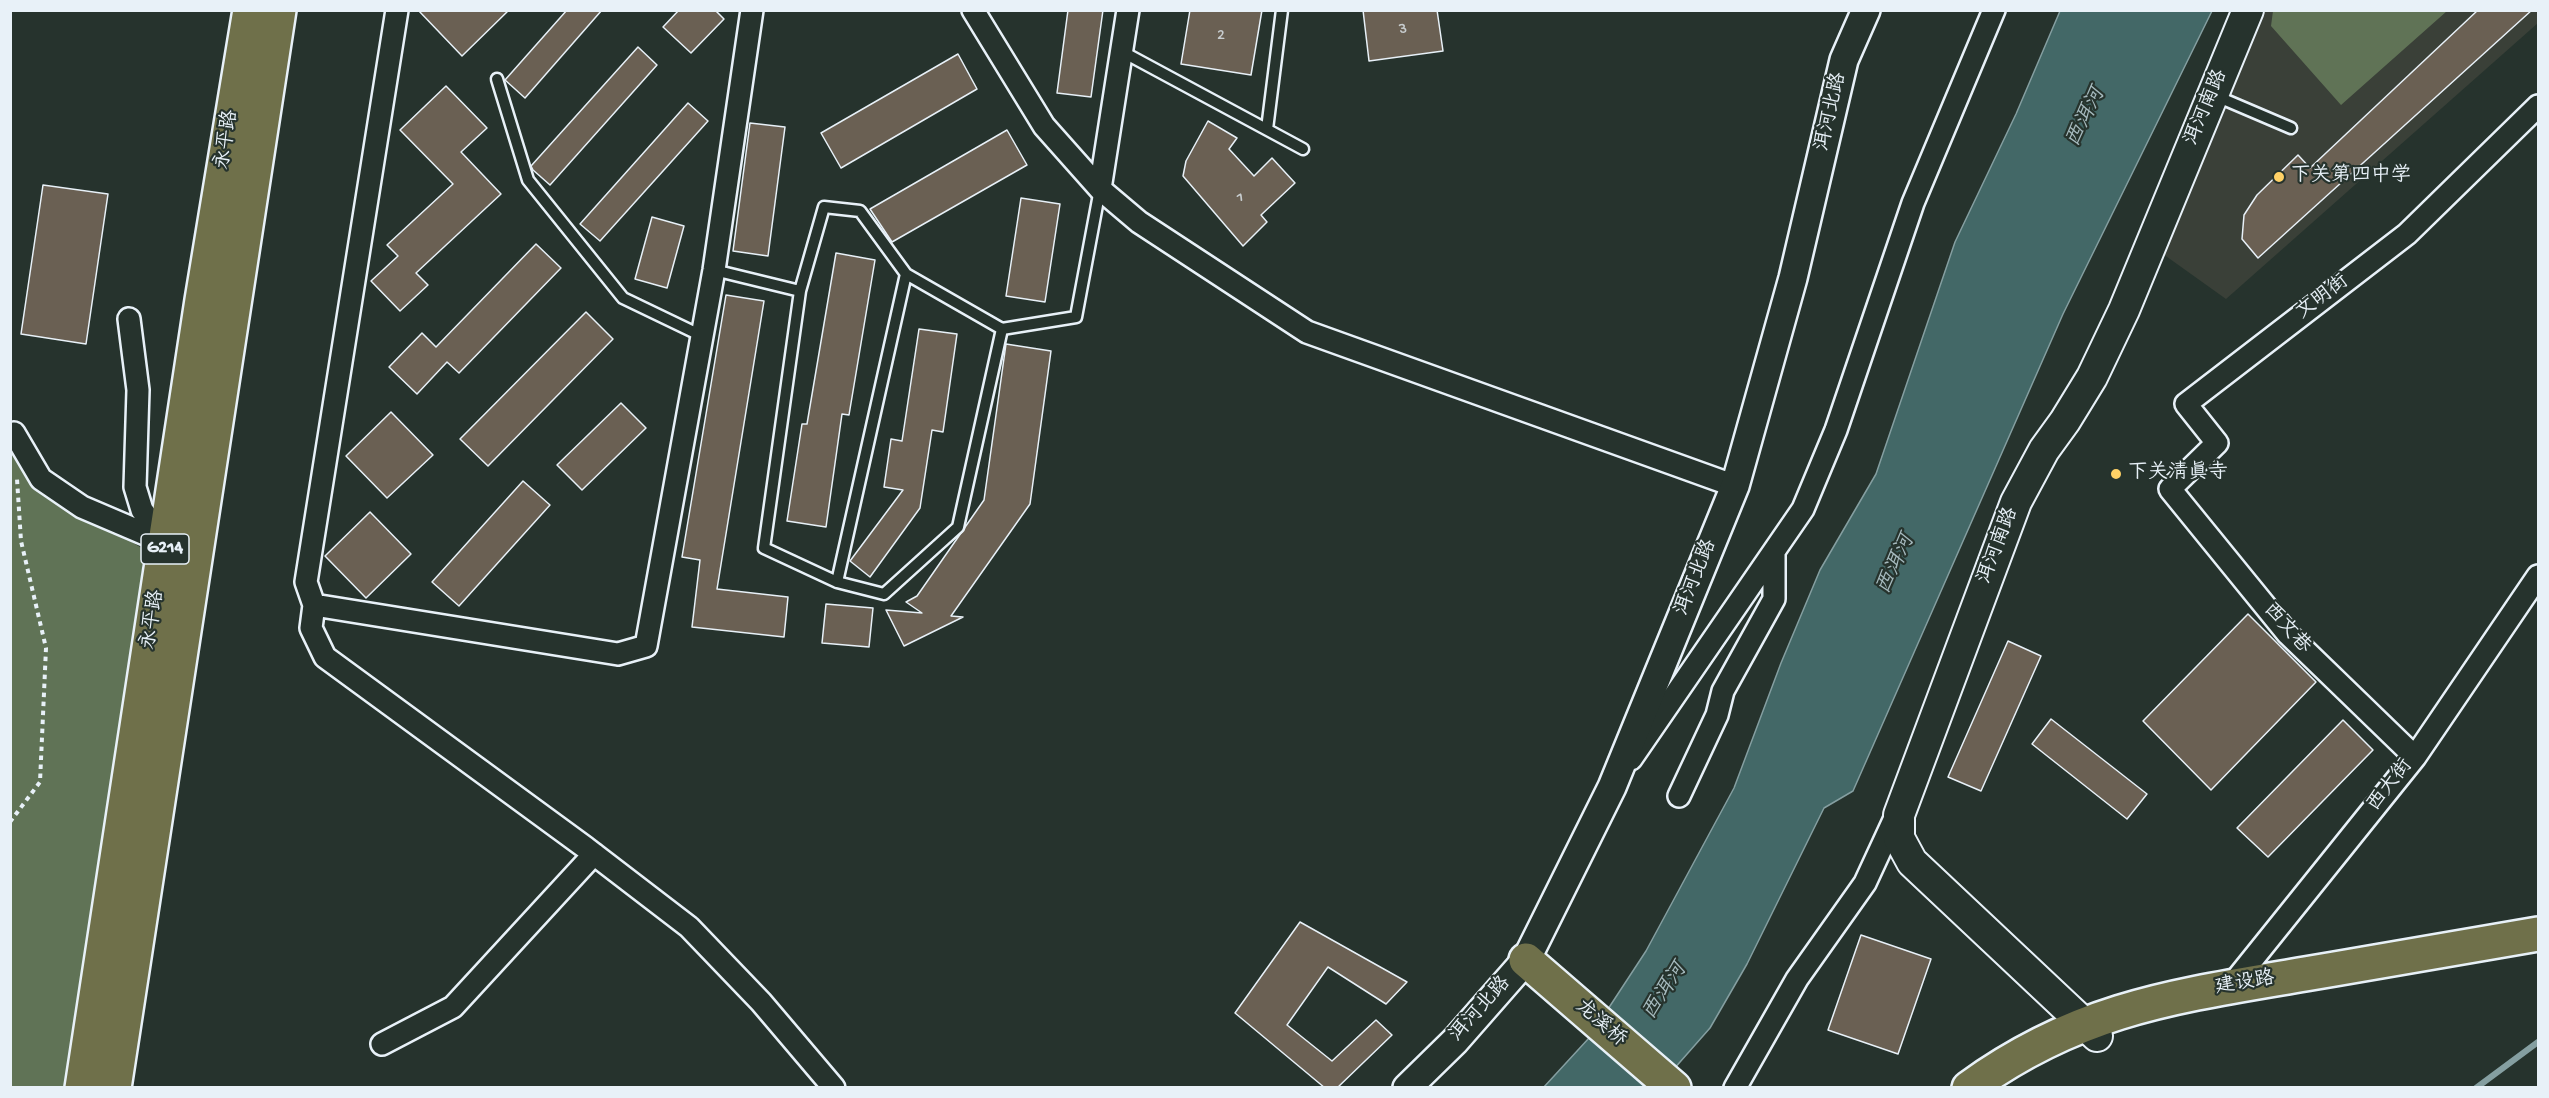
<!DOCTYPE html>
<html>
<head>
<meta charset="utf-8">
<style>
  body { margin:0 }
  #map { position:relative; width:2549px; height:1098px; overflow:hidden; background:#26332d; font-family:"Gochi Hand",sans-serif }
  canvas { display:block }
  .frame { position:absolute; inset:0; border:12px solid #e8f1f8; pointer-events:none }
</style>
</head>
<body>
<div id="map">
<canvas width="2549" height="1098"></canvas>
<div class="frame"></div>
</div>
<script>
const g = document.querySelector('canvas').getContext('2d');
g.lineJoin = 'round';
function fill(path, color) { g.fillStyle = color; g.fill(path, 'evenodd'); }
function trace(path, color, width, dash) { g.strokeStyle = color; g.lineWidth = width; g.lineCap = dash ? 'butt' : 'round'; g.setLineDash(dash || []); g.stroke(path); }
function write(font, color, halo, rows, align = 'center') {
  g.font = font + ' "Gochi Hand","LXGW WenKai TC",sans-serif'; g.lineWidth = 4.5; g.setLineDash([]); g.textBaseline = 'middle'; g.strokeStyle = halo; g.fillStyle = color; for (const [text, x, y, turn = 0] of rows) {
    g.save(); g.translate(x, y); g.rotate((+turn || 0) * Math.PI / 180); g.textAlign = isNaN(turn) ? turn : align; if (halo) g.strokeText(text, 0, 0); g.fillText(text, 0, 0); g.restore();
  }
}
fill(new Path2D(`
  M2264 11H2538V23L2226 299 2163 254Z`), '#3a4038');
fill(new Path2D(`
  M2273 11V10L2447 11 2341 105 2271 26Z
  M10 453 72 506 145 550 89 952 66 1087H11Z`), '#607356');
const water = new Path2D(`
  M2060 11H2212L2063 314 1853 791 1824 808 1747 964 1710 1028 1658 1087 1543 1088 1589 1038 1646 951 1734 788 1781 663 1820 570 1876 474 1955 242 2016 114Z`);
fill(water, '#436867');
trace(water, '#859fa1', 1.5);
trace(new Path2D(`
  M2476 1088 2538 1042`), '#859fa1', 6);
const building = new Path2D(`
  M418 10H509L462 56Z
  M567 10H602L525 98 505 80Z
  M679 10H715L724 19 691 53 663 27Z
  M1068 10H1103L1091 97 1057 93Z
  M1190 10H1262L1251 75 1181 64Z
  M1363 10H1437L1443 51 1369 61Z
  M2478 10H2532L2258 258 2242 239 2244 215 2257 195 2298 155 2310 168Z
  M638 47 657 65 550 185 533 170 531 166Z
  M958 54 977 89 841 168 821 133Z
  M446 86 487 128 461 152 501 194 416 273 428 285 400 311 371 281 398 256 387 245 453 184 400 130Z
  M688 103 708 121 600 241 580 224Z
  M1208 121 1237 138 1229 149 1254 176 1272 158 1295 183 1261 215 1267 222 1243 246 1183 176 1186 161Z
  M750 123 785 127 768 256 733 251Z
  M1007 130 1027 165 892 242 870 209Z
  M43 185 108 194 86 344 21 334Z
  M1021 198 1060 204 1045 302 1006 296Z
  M652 217 684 226 667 288 635 279Z
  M536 244 561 268 459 373 447 362 417 394 389 367 422 333 436 347Z
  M836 253 875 260 849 415 842 414 826 527 787 521 802 424H807Z
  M726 295 764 301 717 589 788 597 784 637 692 627 700 560 682 557Z
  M586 312 613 339 488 466 460 439Z
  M919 329 957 334 943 432 932 430 920 508 870 577 850 561 903 490 884 487 891 439 902 441Z
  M1006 344 1051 351 1030 504 951 616 963 617 904 646 886 610 922 613 906 602 917 596 984 500Z
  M621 403 646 428 582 490 557 465Z
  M391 412 433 455 387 498 346 456Z
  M523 481 550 505 459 606 432 582Z
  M370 512 411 554 366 598 325 556Z
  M826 604 873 608 869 647 822 643Z
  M2248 614 2316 682 2211 790 2143 721Z
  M2008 641 2041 656 1981 791 1948 777Z
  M2051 719 2147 794 2127 819 2032 744Z
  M2343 720 2373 750 2268 857 2237 828Z
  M1300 922 1407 982 1386 1004 1328 967 1287 1025 1332 1061 1376 1020 1392 1035 1337 1088H1325L1235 1013Z
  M1861 935 1931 959 1898 1054 1828 1030Z`);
fill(building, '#6a6053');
trace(building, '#e8f1f8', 1.5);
const service = new Path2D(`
  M1121 51 1303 149
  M497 79 528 180 623 298 702 336
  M2216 96 2291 128
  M1267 129 1282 10
  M714 270 800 291 824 207 860 211 906 274 1002 329 1076 317 1100 189
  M800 291 764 548 837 582 884 594 958 527 1002 329
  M837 582 906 274`);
const minor = new Path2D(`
  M397 10 306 582 314 605 618 654 646 646 714 270 752 10
  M973 10 1044 126 1100 189 1139 222 1307 332 1735 486
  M1100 189 1128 10
  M129 319 138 390 135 487 142 510 166 543
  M14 433 41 479 82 507 164 542
  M314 605 311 628 325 657 586 848 689 927 761 1002 834 1088
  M2415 757 2288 634 2170 489 2217 443 2186 404 2407 234 2538 106
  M1631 759 1803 509 1836 430 1913 203 1994 10
  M1679 796 1717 715 1723 691 1774 599V552
  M2231 986 2415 757 2538 576
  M382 1044 453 1007 594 854
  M1735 1088 1797 979 1865 883 1896 816`);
const tertiary = new Path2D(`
  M1407 1088 1455 1041 1526 960 1612 787 1735 486 1793 278 1844 60 1866 10`);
const secondary = new Path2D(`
  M2097 1036 1912 862 1899 838V815L2016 502 2044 450 2065 421 2092 377 2124 310 2248 10`);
const primary = new Path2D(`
  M1526 960 1674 1088
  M1969 1088C2079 1008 2176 996 2305 974 2383 961 2461 947 2538 934`);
const trunk = new Path2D(`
  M82 1088 202 300 250 10
  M114 1088 279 10`);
trace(service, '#e8f1f8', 15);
trace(minor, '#e8f1f8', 26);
trace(tertiary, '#e8f1f8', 32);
trace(secondary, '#e8f1f8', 34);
trace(primary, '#e8f1f8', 38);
trace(trunk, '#e8f1f8', 38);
trace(new Path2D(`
  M10 822 40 782 46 648 21 541 17 479`), '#e8f1f8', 4, [4.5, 4.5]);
trace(service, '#26332d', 10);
trace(minor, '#26332d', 21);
trace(tertiary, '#26332d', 27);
trace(secondary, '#26332d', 30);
trace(primary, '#6f704a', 33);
trace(trunk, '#6f704a', 33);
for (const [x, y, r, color] of [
  [2279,177,6,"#ffd166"],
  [2116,474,6,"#ffd166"]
]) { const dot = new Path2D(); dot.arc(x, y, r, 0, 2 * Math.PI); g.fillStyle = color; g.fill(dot); trace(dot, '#26332d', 2); }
write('16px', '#c8cdcf', null, [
  ["3",1403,31],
  ["2",1221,37],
  ["1",1240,199]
]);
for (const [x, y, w] of [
  [165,549,48]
]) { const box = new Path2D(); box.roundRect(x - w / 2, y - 15, w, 30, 4.5); g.fillStyle = '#26332d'; g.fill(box); trace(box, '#e8f1f8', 1.5); }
write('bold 18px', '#e8f1f8', null, [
  ["G214",165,549]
]);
write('20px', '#e8f1f8', '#26332d', [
  ["洱河南路",2207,108,-67],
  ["洱河北路",1832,112,-77],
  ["永平路",228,140,-81],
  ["文明街",2323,298,-37],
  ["洱河南路",1999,546,-69],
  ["洱河北路",1697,578,-68],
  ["永平路",154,620,-81],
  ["西文巷",2286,629,48],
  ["西大街",2391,786,-52],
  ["建设路",2245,984,-9],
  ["洱河北路",1481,1010,-48],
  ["龙溪桥",1600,1024,41]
]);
write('20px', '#e8f1f8', '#26332d', [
  ["下关第四中学",2291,177],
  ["下关清真寺",2128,474]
], 'left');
write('italic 21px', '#a6babe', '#26332d', [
  ["西洱河",2087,118,-64],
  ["西洱河",1897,565,-65],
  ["西洱河",1666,992,-57]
]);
</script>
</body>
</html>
